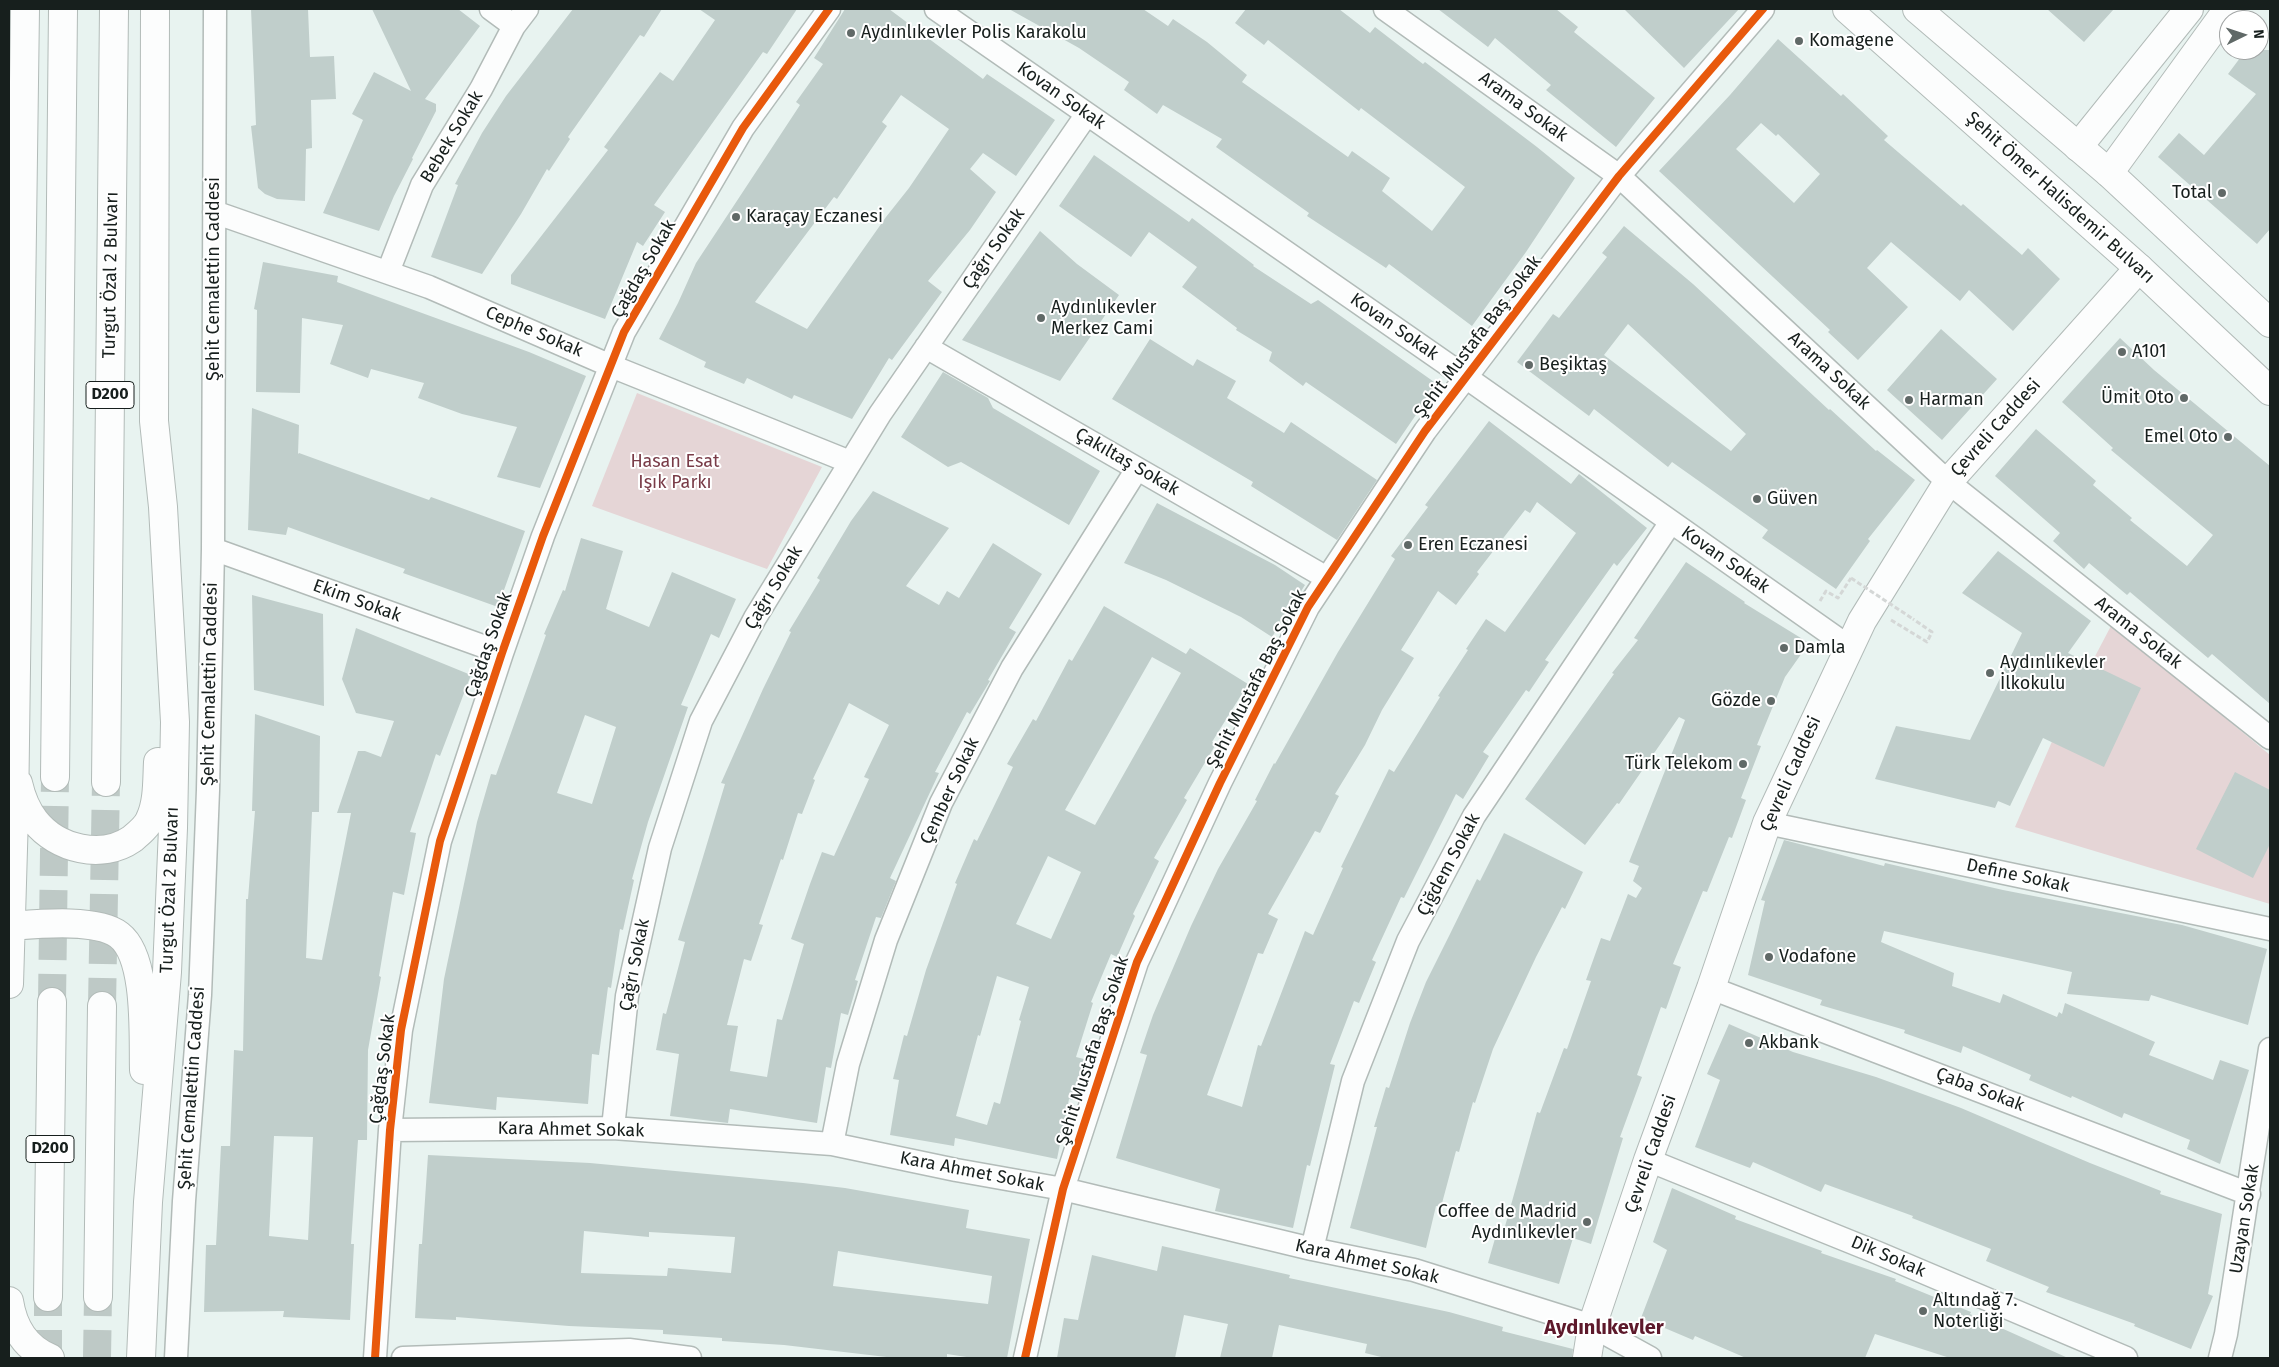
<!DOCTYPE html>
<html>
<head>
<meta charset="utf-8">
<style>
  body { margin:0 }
  #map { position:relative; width:2279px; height:1367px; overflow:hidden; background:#e8f3f0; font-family:"Fira Sans",sans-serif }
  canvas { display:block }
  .frame { position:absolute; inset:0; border:10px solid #171f1d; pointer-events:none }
  .north { position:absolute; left:2219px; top:10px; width:50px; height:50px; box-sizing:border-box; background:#fff; border:1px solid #a2a5a5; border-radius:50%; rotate:86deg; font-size:14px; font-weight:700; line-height:20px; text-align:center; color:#171f1d }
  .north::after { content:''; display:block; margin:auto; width:18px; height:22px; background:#606967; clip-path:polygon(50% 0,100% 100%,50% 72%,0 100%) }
</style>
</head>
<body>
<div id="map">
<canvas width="2279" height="1367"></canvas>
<div class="frame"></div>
<div class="north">N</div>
</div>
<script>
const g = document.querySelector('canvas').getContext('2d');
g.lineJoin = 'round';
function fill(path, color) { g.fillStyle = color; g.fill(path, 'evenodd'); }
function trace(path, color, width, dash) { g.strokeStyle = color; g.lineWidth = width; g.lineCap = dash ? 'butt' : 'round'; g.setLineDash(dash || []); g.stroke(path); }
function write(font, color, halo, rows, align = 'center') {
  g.font = font + ' "Fira Sans",sans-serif'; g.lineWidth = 4; g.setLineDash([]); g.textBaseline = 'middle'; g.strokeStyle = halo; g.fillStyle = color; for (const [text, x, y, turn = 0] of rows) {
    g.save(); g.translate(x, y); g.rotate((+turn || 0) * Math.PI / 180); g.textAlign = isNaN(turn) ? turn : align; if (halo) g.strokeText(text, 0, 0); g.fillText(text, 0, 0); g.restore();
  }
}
fill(new Path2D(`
  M637 393 822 467 767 569 592 506Z
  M2112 624 2270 755V904L2015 827 2060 723Z`), '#e5d5d6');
fill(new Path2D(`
  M251 9H308L310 57 334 56 336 99 311 100 312 148 306 149 305 201 277 199 265 194 258 188 251 126 256 125Z
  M372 9H458L480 26 425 99 436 104V111L412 158 413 159 394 196 379 231 323 213 363 120 352 114 374 72 411 91Z
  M573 9H662L644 37 640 35 568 137 570 139 549 171 547 169 521 214 482 274 431 257 458 185 455 184 482 133 506 96Z
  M699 9H797L767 54 763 52 654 205 665 212 643 246 637 242 605 319 511 284V275L608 150 604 147 660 72 673 81 715 20Z
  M845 9H889L983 79 987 74 1055 120 1016 176 983 153 970 169 996 192 970 230 928 281 942 292 892 360 889 358 852 419 794 395 792 399 747 378 744 384 704 367 706 362 659 339 678 303 696 263 800 105 796 102 823 64 814 58ZM901 95 949 129 909 188 886 217 807 329 755 302 834 197 837 199 887 126 882 122Z
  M1009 9H1143L1168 26 1173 19 1207 42 1247 75 1242 82 1348 157 1352 151 1390 178 1382 191 1432 231 1465 187 1361 108 1359 111 1268 40 1264 45 1235 23 1246 9H1339L1370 33 1375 27 1423 64 1425 62 1537 147 1575 178 1526 252 1472 326 1389 264 1386 268 1307 216 1309 213 1216 147 1222 139 1163 105 1157 114 1124 90 1129 82 1079 48Z
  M1438 9H1556L1578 27 1574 32 1655 98 1616 147 1546 90 1551 85 1495 38 1488 47Z
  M1624 9H1739L1684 68Z
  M2047 9H2114L2084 42Z
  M1778 39 1841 96 1843 94 1888 136 1884 140 1961 206 1963 204 2022 255 2028 248 2060 279 2013 331 1969 290 1960 301 1891 242 1867 268 1908 307 1858 360 1828 332 1830 330 1659 171 1730 95ZM1761 123 1776 136 1778 134 1820 174 1794 203 1736 149Z
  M2246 50H2270V229L2257 244 2158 157 2179 133 2204 155 2256 94 2228 74Z
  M1094 155 1189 222 1192 218 1254 265 1253 266 1311 304 1318 300 1437 384 1396 444 1306 382 1303 386 1269 361 1272 352 1236 330 1237 328 1182 287 1197 267 1149 232 1131 257 1059 206Z
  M1624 226 1693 284 1829 410 1830 409 1876 451 1877 450 1915 480 1868 539 1870 541 1836 589 1762 538 1768 530 1672 462 1668 467 1594 409 1589 416 1517 362 1553 314 1559 318 1607 257 1602 253ZM1628 324 1746 434 1731 451 1604 355Z
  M1040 231 1077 264 1119 295 1060 381 962 340Z
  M263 262 338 276 337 282 529 352 586 376 540 488 497 477 517 427 462 414 418 398 424 383 371 369 368 378 330 364 343 325 302 318 300 393 256 392 257 310 254 309Z
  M1941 329 1997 379 1942 440 1887 390Z
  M2120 338 2154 370 2270 466V704L2212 654 2208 658 2130 592 2127 595 2089 563 2084 569 2053 541 2060 533 1995 476 2036 429 2096 481 2093 485 2132 518 2130 520 2187 566 2213 535 2111 450 2113 448 2062 402Z
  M1150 339 1193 366 1197 359 1236 381 1227 398 1284 433 1291 422 1377 480 1337 540 1251 486 1253 482 1112 399Z
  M943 372 988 398 993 408 1100 471 1069 525 961 462 948 467 901 437Z
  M252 408 299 425 298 454 299 453 429 500 431 497 525 531 498 607 403 573 405 569 288 527 286 535 248 530Z
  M1489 421 1571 484 1579 474 1647 528 1617 566 1614 563 1545 660 1549 662 1529 692 1526 690 1483 752 1489 756 1463 799 1456 794 1404 898 1401 897 1372 960 1376 962 1359 1003 1354 1001 1330 1064 1335 1065 1310 1166 1307 1165 1293 1228 1215 1211 1220 1189 1116 1158 1147 1055 1140 1053 1153 1015 1191 926 1218 869 1257 801 1255 800 1274 763 1275 764 1338 652 1395 559 1391 556 1428 507 1425 505ZM1537 502 1576 533 1505 632 1486 619 1466 649 1468 650 1438 696 1440 697 1394 772 1389 769 1341 867 1343 868 1313 935 1305 931 1261 1046 1258 1045 1242 1107 1207 1095 1258 953 1263 954 1278 919 1268 914 1315 831 1320 833 1339 796 1335 794 1365 745 1382 710 1414 658 1401 650 1438 591 1456 605 1479 574 1477 572 1525 510 1530 513Z
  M873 491 949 528 906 586 939 605 947 591 959 598 993 543 1042 574 1009 628 1016 632 988 680 990 681 970 714 967 712 935 772 939 773 890 878 896 881 881 918 876 917 855 980 858 981 848 1015 841 1013 831 1068 826 1067 817 1123 730 1109 728 1123 670 1116 679 1054 656 1050 663 1013 666 1014 685 942 678 940 725 784 721 783 763 689 791 632 789 631 820 580 817 578 851 521ZM849 703 889 725 864 777 869 779 834 856 822 852 810 884 791 939 804 944 782 1020 777 1019 767 1077 730 1071 738 1026 727 1025 744 959 751 961 763 925 759 924 781 859 783 860 798 813 802 814 815 780 813 779Z
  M1157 503 1275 565 1305 585 1272 637 1241 617 1166 580 1124 563Z
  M581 538 623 551 606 609 649 627 672 572 736 599 719 638 711 634 681 705 688 707 648 822 632 879 634 880 623 930 620 929 611 988 608 987 599 1055 592 1054 588 1104 497 1097 496 1110 429 1103 444 979 477 822 491 774 496 775 546 635 544 634 563 590 565 591ZM585 715 616 727 592 804 557 793Z
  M1998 551 2091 621 2068 653 2141 688 2104 767 2043 738 2010 806 1998 801 1995 808 1875 779 1896 726 1970 740 2022 633 1962 593Z
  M1686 562 1745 602 1744 603 1809 643 1785 677 1757 745 1761 746 1741 798 1746 800 1732 838 1729 837 1707 892 1703 891 1673 964 1681 967 1666 1009 1661 1007 1637 1075 1642 1077 1620 1137 1623 1138 1591 1244 1573 1238 1559 1284 1488 1263 1498 1228 1504 1230 1537 1112 1540 1113 1564 1048 1567 1049 1591 981 1586 980 1601 938 1610 941 1628 894 1636 898 1642 888 1633 881 1639 866 1629 862 1685 720 1679 717 1619 804 1617 803 1585 845 1525 799 1614 674 1612 673 1638 640 1634 638Z
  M252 595 323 614 324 706 254 690Z
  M1104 606 1186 654 1190 648 1248 684 1212 742 1216 744 1184 798 1187 800 1154 858 1159 861 1133 914 1135 916 1117 957 1111 954 1091 1002 1093 1003 1076 1057 1084 1059 1074 1100 1069 1099 1057 1159 955 1138 954 1146 890 1135 899 1080 893 1079 904 1035 907 1036 926 970 957 884 955 883 974 839 977 841 1013 767 1007 764 1033 719 1036 721 1069 659 1072 661ZM1152 657 1181 673 1095 825 1065 810ZM1048 856 1081 872 1051 939 1016 924ZM997 976 1029 987 1019 1020 1021 1021 1000 1104 994 1102 987 1125 956 1116 978 1035 980 1036Z
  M356 628 471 675 440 756 436 754 410 832 416 833 404 895 393 892 379 976 381 977 368 1050 367 1140H358L351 1244H354L350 1320 283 1317 284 1311 204 1312 206 1245H216L221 1146H230L234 1050 243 1051 246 899H248L255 811H252L255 714 320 736 319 812H312L306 958 322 960 351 813H337L358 751H365L381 757 394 721 356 713 342 679ZM274 1136 313 1137 308 1240 269 1236Z
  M2235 772 2270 790V844L2253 878 2196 849Z
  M1504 833 1583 872 1565 909 1562 907 1536 957 1493 1049 1475 1103 1473 1102 1459 1152 1456 1151 1441 1207 1436 1206 1426 1248 1350 1228 1377 1127H1374L1386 1087 1389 1088 1410 1023 1426 982 1450 934 1477 879 1480 881Z
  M1784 840 1884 866 1885 863 2003 890 2182 925 2267 949 2248 1025 2151 995 2149 1001 2067 994 2072 972 1884 931 1881 942 1954 973 1952 986 2000 1003 2003 994 2057 1017 2059 1012 2062 1014 2065 1003 2155 1042 2149 1055 2213 1080 2220 1060 2249 1070 2220 1164 2187 1149 2190 1140 2124 1113 2122 1118 2072 1096 2071 1098 2029 1080 2031 1075 1963 1046 1961 1053 1904 1033 1905 1030 1820 1005 1822 1000 1748 975 1765 901 1761 900Z
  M1729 1024 1793 1052 1876 1077 1961 1108 2090 1163 2161 1191 2160 1194 2222 1214 2208 1294 2213 1296 2191 1349 2134 1326 2135 1324 2046 1292 2049 1287 1986 1261 1991 1249 1912 1218 1913 1216 1825 1184 1821 1192 1753 1162 1750 1168 1695 1147 1720 1080 1707 1074Z
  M428 1155 590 1163 803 1183 845 1188 969 1210 966 1228 1030 1239 1007 1358H973L947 1354V1358H895L784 1345 722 1341V1338L663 1334V1330L569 1326 456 1317V1320L415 1318 419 1244H422ZM584 1231 649 1237V1232L735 1237 731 1273 668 1268 667 1276 581 1273ZM838 1251 992 1276 988 1304 833 1286Z
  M1672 1188 1736 1216 1735 1219 1822 1251 1821 1253 1896 1279 1895 1281 1971 1312 1970 1314 2068 1358H1950L1875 1334 1865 1358H1746L1695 1336 1693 1340 1641 1318 1667 1250 1653 1242Z
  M1162 1246 1290 1275 1289 1278 1449 1312 1503 1327 1502 1331 1573 1349 1572 1358H1385L1365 1353 1367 1344 1279 1325 1272 1358H1220L1228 1324 1184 1315 1175 1358H1057L1064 1318 1078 1320 1092 1255 1157 1271Z`), '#c0cecb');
trace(new Path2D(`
  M52 1002 55 777
  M102 1006 106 782
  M48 1358V1297
  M97 1358 98 1297`), '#bec9c6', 28, [28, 14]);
const minor = new Path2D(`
  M491 9 514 26
  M936 9 1467 378 1849 647
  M1385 9 1619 176 1948 482 2270 738
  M214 212 429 287 611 366 850 462
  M388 272 422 185 481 89 514 26 527 9
  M926 347 1327 578
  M213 549 502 653
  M1767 823 2270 929
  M1711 988 2249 1194
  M613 1128 627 996 660 848 701 721 755 618 880 414 1087 114
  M390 1130 613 1128 832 1144 956 1170 1063 1189 1312 1249 1414 1270 1592 1326 1650 1358
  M832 1144 848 1064 886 940 941 803 1012 668 1137 469
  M1648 1160 1878 1253 2126 1358
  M1312 1249 1353 1081 1408 941 1474 816 1671 522
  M176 1358 184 1201 200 995 208 790 213 549 215 9
  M375 1358 390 1130 401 1030 440 841 502 653 543 536 624 332 743 128 829 9
  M403 1358 629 1350 690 1358
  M1025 1358 1063 1189 1137 962 1220 783 1308 607 1425 431 1619 176 1763 9
  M2220 1358 2226 1334 2270 1049`);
const major = new Path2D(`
  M2078 147 2189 9
  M2109 173 2228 9
  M1587 1358 1592 1326 1648 1160 1711 988 1767 823 1862 621 1948 482 2139 268`);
const highway = new Path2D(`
  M1847 9 2139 268 2270 391
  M1917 9 2109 173 2270 323
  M55 777 63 9
  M106 782 114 9
  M18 783C21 796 26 810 35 821 57 849 102 860 132 839 138 834 147 827 150 819 158 802 157 781 158 762
  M11 926C37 924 97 918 119 935 148 957 143 1036 144 1070
  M9 984 14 815 25 9
  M48 1297 52 1002
  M98 1297 102 1006
  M9 1301C13 1327 25 1348 50 1358
  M141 1358 148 1202 167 972 173 828 175 722 163 507 154 421 155 9`);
trace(minor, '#b2bbb8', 25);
trace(major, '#b2bbb8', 30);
trace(highway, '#b2bbb8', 30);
trace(new Path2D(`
  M1820 601 1826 591 1838 598 1851 578
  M1891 620 1927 642 1932 632 1913 619`), '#d4d7d6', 3, [5, 2.5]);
trace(minor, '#fcfdfd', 22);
trace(major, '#fcfdfd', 28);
trace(highway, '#fcfdfd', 28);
trace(new Path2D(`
  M1851 578 1913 619`), '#d4d7d6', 3, [5, 2.5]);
trace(new Path2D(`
  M375 1358 390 1130 401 1030 440 841 502 653 543 536 624 332 743 128 829 9
  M1025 1358 1063 1189 1137 962 1220 783 1308 607 1425 431 1619 176 1763 9`), '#e8590c', 8);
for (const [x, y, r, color] of [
  [851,33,5,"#606967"],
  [1799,41,5,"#606967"],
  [2222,193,5,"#606967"],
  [736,217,5,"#606967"],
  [1041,318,5,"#606967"],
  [2122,352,5,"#606967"],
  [1529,365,5,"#606967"],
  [2184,398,5,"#606967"],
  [1909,400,5,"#606967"],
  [2228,437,5,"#606967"],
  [1757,499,5,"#606967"],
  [1408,545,5,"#606967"],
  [1784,648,5,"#606967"],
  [1990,673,5,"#606967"],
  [1771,701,5,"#606967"],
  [1743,764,5,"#606967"],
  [1769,957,5,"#606967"],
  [1749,1043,5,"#606967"],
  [1587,1222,5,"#606967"],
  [1923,1311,5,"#606967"]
]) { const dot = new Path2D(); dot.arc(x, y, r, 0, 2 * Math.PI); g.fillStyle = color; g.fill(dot); trace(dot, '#fff', 2); }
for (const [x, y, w] of [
  [110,395,48],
  [50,1149,48]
]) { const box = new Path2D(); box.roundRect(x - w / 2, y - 13.5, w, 27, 4); g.fillStyle = '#fff'; g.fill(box); trace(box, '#171f1d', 1); }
write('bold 16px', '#171f1d', null, [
  ["D200",110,395],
  ["D200",50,1149]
]);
write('18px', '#171f1d', '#fff', [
  ["Aydınlıkevler Polis Karakolu",861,33],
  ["Komagene",1809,41],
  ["Total",2212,193,"right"],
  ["Karaçay Eczanesi",746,217],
  ["Aydınlıkevler",1051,308],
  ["Merkez Cami",1051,329],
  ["A101",2132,352],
  ["Beşiktaş",1539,365],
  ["Ümit Oto",2174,398,"right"],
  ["Harman",1919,400],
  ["Emel Oto",2218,437,"right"],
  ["Güven",1767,499],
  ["Eren Eczanesi",1418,545],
  ["Damla",1794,648],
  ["Aydınlıkevler",2000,663],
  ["İlkokulu",2000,684],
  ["Gözde",1761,701,"right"],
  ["Türk Telekom",1733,764,"right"],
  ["Vodafone",1779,957],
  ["Akbank",1759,1043],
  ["Coffee de Madrid",1577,1212,"right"],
  ["Aydınlıkevler",1577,1233,"right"],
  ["Altındağ 7.",1933,1301],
  ["Noterliği",1933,1322]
], 'left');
write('18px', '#171f1d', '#fff', [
  ["Kovan Sokak",1061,96,35],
  ["Arama Sokak",1523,107,36],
  ["Bebek Sokak",452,137,-59],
  ["Şehit Ömer Halisdemir Bulvarı",2060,198,42],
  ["Çağrı Sokak",994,249,-55],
  ["Çağdaş Sokak",644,269,-60],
  ["Turgut Özal 2 Bulvarı",111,275,-89],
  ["Şehit Cemalettin Caddesi",214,279,-90],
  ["Kovan Sokak",1394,327,35],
  ["Cephe Sokak",534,332,23],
  ["Şehit Mustafa Baş Sokak",1478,337,-53],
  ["Arama Sokak",1829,371,43],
  ["Çevreli Caddesi",1996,428,-48],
  ["Çakıltaş Sokak",1127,462,30],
  ["Kovan Sokak",1725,560,35],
  ["Çağrı Sokak",774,588,-59],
  ["Ekim Sokak",357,601,20],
  ["Arama Sokak",2138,633,38],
  ["Çağdaş Sokak",489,645,-71],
  ["Şehit Mustafa Baş Sokak",1257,679,-63],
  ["Şehit Cemalettin Caddesi",210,684,-89],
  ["Çevreli Caddesi",1791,774,-66],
  ["Çember Sokak",950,791,-65],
  ["Çiğdem Sokak",1449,865,-62],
  ["Define Sokak",2018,876,12],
  ["Turgut Özal 2 Bulvarı",170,890,-88],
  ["Çağrı Sokak",635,965,-79],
  ["Şehit Mustafa Baş Sokak",1093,1051,-72],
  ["Çağdaş Sokak",383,1069,-83],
  ["Şehit Cemalettin Caddesi",192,1088,-86],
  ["Çaba Sokak",1980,1090,21],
  ["Kara Ahmet Sokak",571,1130,1],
  ["Çevreli Caddesi",1651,1154,-71],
  ["Kara Ahmet Sokak",972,1172,11],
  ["Uzayan Sokak",2245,1219,-81],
  ["Dik Sokak",1888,1257,23],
  ["Kara Ahmet Sokak",1367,1262,13]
]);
write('18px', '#793c48', '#fff', [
  ["Hasan Esat",675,462],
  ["Işık Parkı",675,483]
]);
write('bold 20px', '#5d192b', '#fff', [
  ["Aydınlıkevler",1604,1328]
]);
</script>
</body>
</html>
